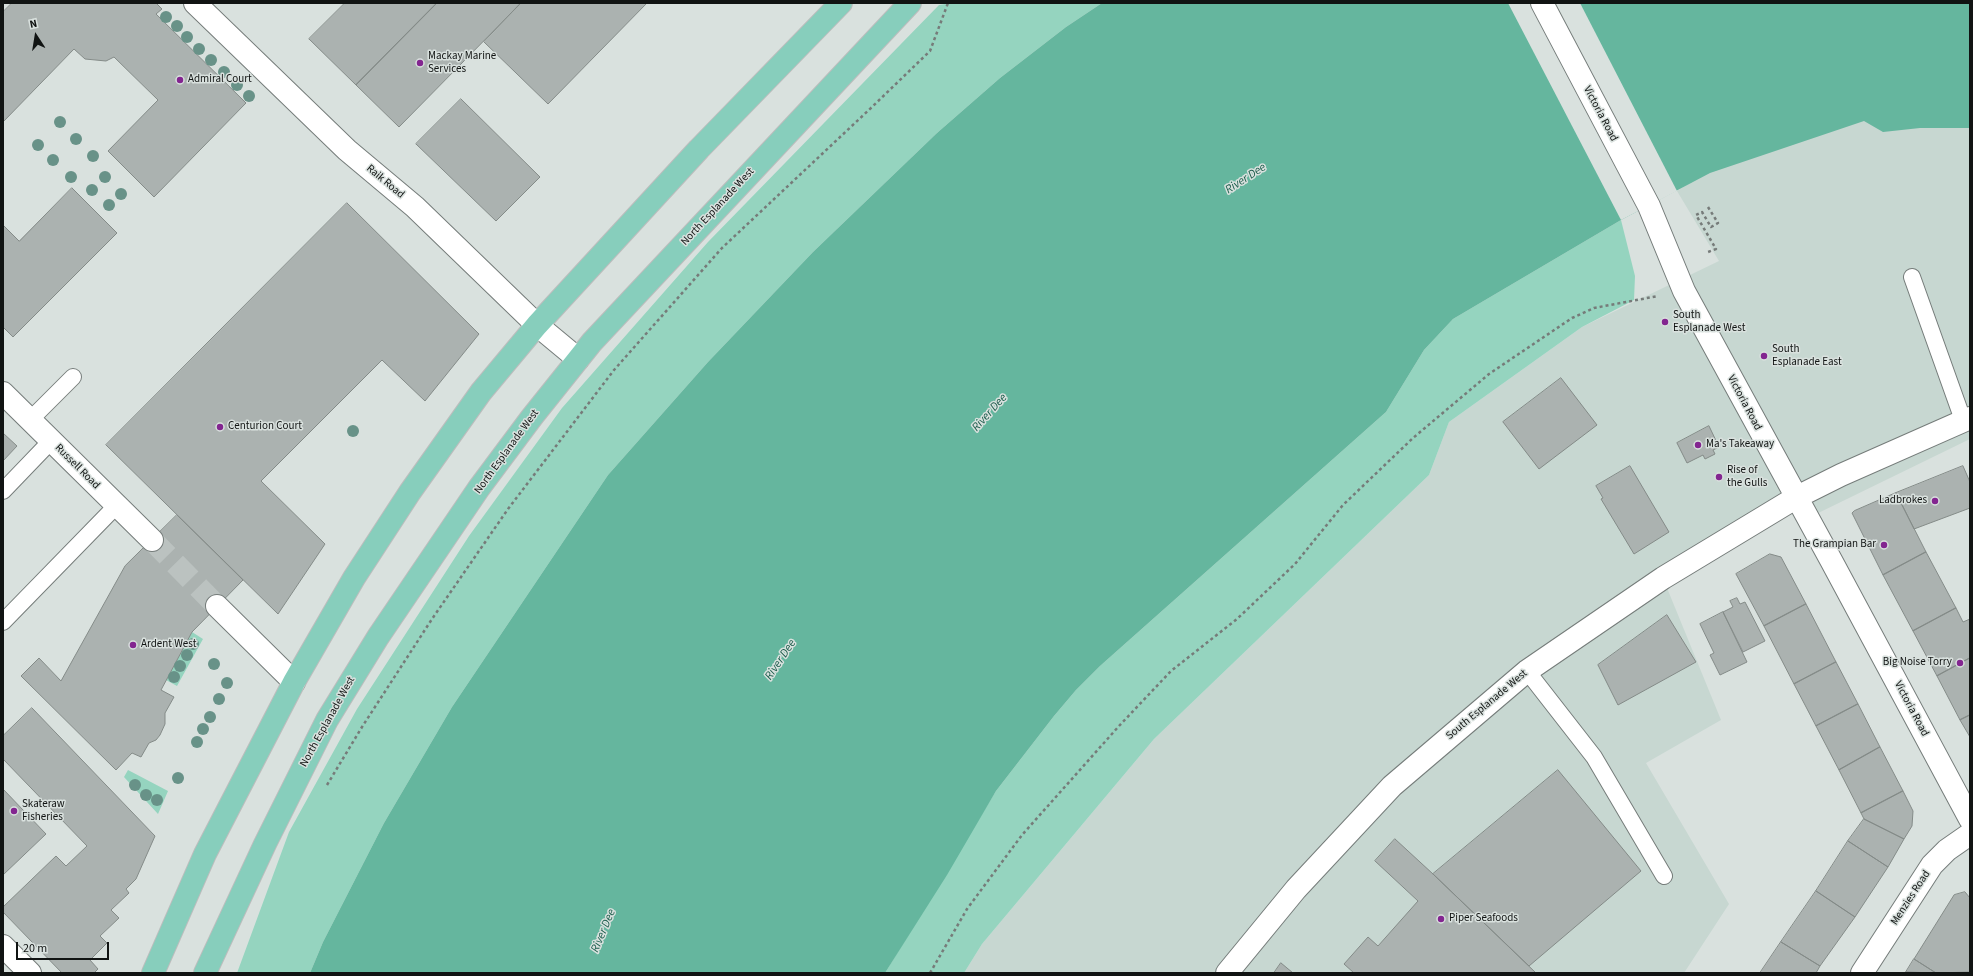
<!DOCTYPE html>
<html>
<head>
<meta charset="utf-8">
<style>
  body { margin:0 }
  #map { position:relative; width:1973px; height:976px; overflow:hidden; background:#d9e1de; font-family:"Source Sans 3",sans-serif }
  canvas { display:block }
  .frame { position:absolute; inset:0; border:4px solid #111413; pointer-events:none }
  .north { position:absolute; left:16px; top:16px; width:40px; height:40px; -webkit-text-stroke:3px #d9e1de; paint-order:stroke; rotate:348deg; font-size:11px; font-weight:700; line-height:16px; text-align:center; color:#111413 }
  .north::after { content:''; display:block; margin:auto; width:14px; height:18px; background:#111413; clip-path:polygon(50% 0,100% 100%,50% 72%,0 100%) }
  .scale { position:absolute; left:16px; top:942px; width:93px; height:18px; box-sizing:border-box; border:2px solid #111413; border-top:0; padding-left:5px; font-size:12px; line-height:14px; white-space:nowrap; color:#111413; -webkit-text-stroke:3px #d9e1de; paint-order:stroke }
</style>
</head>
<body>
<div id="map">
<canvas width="1973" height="976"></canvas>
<div class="frame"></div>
<div class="north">N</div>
<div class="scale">20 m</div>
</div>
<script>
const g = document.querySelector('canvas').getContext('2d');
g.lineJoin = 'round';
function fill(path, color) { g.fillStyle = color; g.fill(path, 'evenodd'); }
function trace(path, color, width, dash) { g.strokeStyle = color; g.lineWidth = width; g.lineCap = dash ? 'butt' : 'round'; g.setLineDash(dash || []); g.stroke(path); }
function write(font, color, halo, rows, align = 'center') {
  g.font = font + ' "Source Sans 3",sans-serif'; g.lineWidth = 3; g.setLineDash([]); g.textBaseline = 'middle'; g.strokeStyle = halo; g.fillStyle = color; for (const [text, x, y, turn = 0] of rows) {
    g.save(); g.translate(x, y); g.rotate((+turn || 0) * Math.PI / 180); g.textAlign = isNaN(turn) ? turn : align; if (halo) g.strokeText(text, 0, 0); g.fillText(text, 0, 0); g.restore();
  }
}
fill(new Path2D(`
  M1970 3V439L1808 518 1797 497 1667 588 1721 720 1646 763 1729 904 1684 973H964L982 944 1154 739 1429 475 1449 422 1582 327 1719 261 1677 191Z`), '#c7d7d1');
fill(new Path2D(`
  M952 3H1102L1066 27 1000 78 937 133 813 252 708 362 608 475 452 707 384 823 323 942 310 973H237L289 832 357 709 469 536 562 408 708 242 939 5Z
  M1621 220 1635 276 1634 300 1582 327 1449 422 1429 475 1154 739 982 944 964 973H885L996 791 1054 716 1076 690 1100 666 1386 412 1424 350 1453 319Z
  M192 632 203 639 177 686 166 680Z
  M128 770 168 791 158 814 124 777Z`), '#95d4bf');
fill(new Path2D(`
  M1102 3H1970V128H1920L1883 132 1864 121 1710 173 1621 220 1453 319 1424 350 1386 412 1100 666 1076 690 1054 716 996 791 947 875 885 973H310L323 942 384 823 452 707 608 475 708 362 813 252 937 133 1000 78 1066 27Z`), '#65b69e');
fill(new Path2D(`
  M1508 3H1580L1677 191 1621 220Z`), '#d9e1de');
const building = new Path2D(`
  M12 3H156L162 9 156 14 246 103 154 197 108 151 158 100 114 57 106 61 85 59 74 49 3 122V12Z
  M345 3H437L356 85 309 39Z
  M437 3H521L399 127 356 85Z
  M521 3H647L548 104 484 42Z
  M461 99 540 177 496 221 416 144Z
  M72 188 117 233 13 337 3 327V225L19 241Z
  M347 203 479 334 425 401 382 360 261 481 325 544 278 614 106 445Z
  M1561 378 1597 425 1539 469 1503 422Z
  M1709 426 1719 447 1713 450 1715 454 1705 459 1703 455 1687 463 1677 443Z
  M3 433 17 446 3 461Z
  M1630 466 1669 532 1634 554 1601 499 1603 498 1596 486Z
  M1963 466 1970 482V508L1914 529 1896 493Z
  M1896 493 1926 552 1883 575 1852 513 1854 511Z
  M177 515 243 580 192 632 161 690 174 697 165 713V724L160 735 156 740 149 743 141 757 132 753 116 770 21 676 39 658 61 681 125 566Z
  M1926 552 1956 608 1913 631 1883 575Z
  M1770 554 1781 557 1806 604 1764 626 1736 574Z
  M1737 598 1740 604 1745 602 1765 641 1743 652 1723 612 1733 607 1730 601Z
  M1806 604 1836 662 1794 684 1764 626Z
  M1956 608 1963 622 1970 619V658L1937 676 1913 631Z
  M1723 612 1747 662 1720 675 1710 655 1714 653 1700 624Z
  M1667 615 1696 662 1618 705 1598 665Z
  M1970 658V715L1960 720 1937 676Z
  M1836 662 1858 704 1816 726 1794 684Z
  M1858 704 1880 747 1839 770 1816 726Z
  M32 708 155 836 136 879 126 889 129 893 111 910 119 918 100 936 107 943 90 960 98 969 94 973H62L3 912V907L56 856 66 866 87 846 3 759V736Z
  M1970 715V737L1960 720Z
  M1880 747 1903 791 1861 813 1839 770Z
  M1558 770 1641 871 1529 966 1433 874Z
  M3 789 46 834 3 875Z
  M1903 791 1913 811 1912 826 1904 839 1864 819 1861 813Z
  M1864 819 1904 839 1888 867 1848 841Z
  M1395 839 1433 874 1536 973H1354L1344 964 1368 937 1378 946 1418 901 1375 861Z
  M1848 841 1888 867 1855 917 1816 891Z
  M1816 891 1855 917 1820 966 1781 942Z
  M1965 892 1970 898V972L1936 973 1914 959 1954 895Z
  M1781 942 1820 966 1816 973H1760Z
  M1914 959 1936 973 1906 972Z
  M1281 963 1293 973H1274Z`);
fill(building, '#abb2b0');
trace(building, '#848b88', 1);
trace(new Path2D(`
  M152 540 217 606`), '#bbc2c0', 22, [22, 11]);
const service = new Path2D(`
  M1912 277 1963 420
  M30 420 73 377
  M3 491 51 441
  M3 622 117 505
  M1527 671 1594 757 1664 876`);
const minor = new Path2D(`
  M195 3 347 150 415 207 537 325 578 359
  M3 393 152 540
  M217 606 294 682
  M3 946 30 973`);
const tertiary = new Path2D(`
  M1542 3 1649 206 1684 291 1832 562 1970 819
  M1227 973 1296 889 1392 786 1527 671 1663 578 1797 497 1841 475 1970 418
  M1862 973 1932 865 1947 850 1970 834`);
const primary = new Path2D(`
  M153 973 205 854 294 682 354 578 410 492 481 392 537 325 699 149 841 3
  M205 973 265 844 327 720 378 637 479 488 532 417 592 342 910 3`);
trace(service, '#757c7a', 18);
trace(minor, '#757c7a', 24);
trace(tertiary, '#757c7a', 24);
trace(primary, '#bcbdbd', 24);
trace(new Path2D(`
  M1708 207 1718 223 1711 227 1702 212 1696 215 1716 249 1708 252
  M327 785 362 727 432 619 508 509 614 370 722 248 872 107 930 51 948 3
  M930 973 967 909 1022 835 1119 726 1171 671 1237 619 1295 564 1343 505 1413 438 1489 374 1572 318 1594 308 1658 296`), '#767b79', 2.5, [3, 3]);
trace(service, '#fff', 16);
trace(minor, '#fff', 22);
trace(tertiary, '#fff', 22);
trace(primary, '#87cebc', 22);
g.fillStyle = '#689288';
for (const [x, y] of [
  [166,17],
  [177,26],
  [187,37],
  [199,49],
  [211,60],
  [224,72],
  [237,85],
  [249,96],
  [60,122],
  [76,139],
  [38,145],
  [93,156],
  [53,160],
  [71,177],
  [105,177],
  [92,190],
  [121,194],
  [109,205],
  [353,431],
  [193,644],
  [187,655],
  [214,664],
  [180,666],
  [174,677],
  [227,683],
  [219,699],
  [210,717],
  [203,729],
  [197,742],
  [178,778],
  [135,785],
  [146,795],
  [157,800]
]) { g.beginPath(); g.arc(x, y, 6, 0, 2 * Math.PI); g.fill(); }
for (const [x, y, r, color] of [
  [420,63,4,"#832590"],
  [180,80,4,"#832590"],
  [1665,322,4,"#832590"],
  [1764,356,4,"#832590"],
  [220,427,4,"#832590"],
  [1698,445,4,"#832590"],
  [1719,477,4,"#832590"],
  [1935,501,4,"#832590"],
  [1884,545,4,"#832590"],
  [133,645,4,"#832590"],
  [1960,663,4,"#832590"],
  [14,811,4,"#832590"],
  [1441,919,4,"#832590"]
]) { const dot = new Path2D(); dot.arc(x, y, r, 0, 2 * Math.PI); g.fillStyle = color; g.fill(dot); trace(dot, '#d9e1de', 1.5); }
write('11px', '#111413', '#d9e1de', [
  ["Mackay Marine",428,57],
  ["Services",428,70],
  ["Admiral Court",188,80],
  ["South",1673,316],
  ["Esplanade West",1673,329],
  ["South",1772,350],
  ["Esplanade East",1772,363],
  ["Centurion Court",228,427],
  ["Ma's Takeaway",1706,445],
  ["Rise of",1727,471],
  ["the Gulls",1727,484],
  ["Ladbrokes",1927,501,"right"],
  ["The Grampian Bar",1876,545,"right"],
  ["Ardent West",141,645],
  ["Big Noise Torry",1952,663,"right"],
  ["Skateraw",22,805],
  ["Fisheries",22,818],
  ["Piper Seafoods",1449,919]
], 'left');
write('11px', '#111413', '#d9e1de', [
  ["Victoria Road",1600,114,62],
  ["Raik Road",385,182,40],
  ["North Esplanade West",718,207,-47],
  ["Victoria Road",1744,403,62],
  ["North Esplanade West",507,452,-54],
  ["Russell Road",77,467,45],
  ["South Esplanade West",1487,705,-40],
  ["Victoria Road",1911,709,62],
  ["North Esplanade West",328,722,-61],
  ["Menzies Road",1911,898,-57]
]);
write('italic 12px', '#1b5c4b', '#d9e1de', [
  ["River Dee",1246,179,-33],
  ["River Dee",990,413,-48],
  ["River Dee",781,660,-56],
  ["River Dee",604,931,-67]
]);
</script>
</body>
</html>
